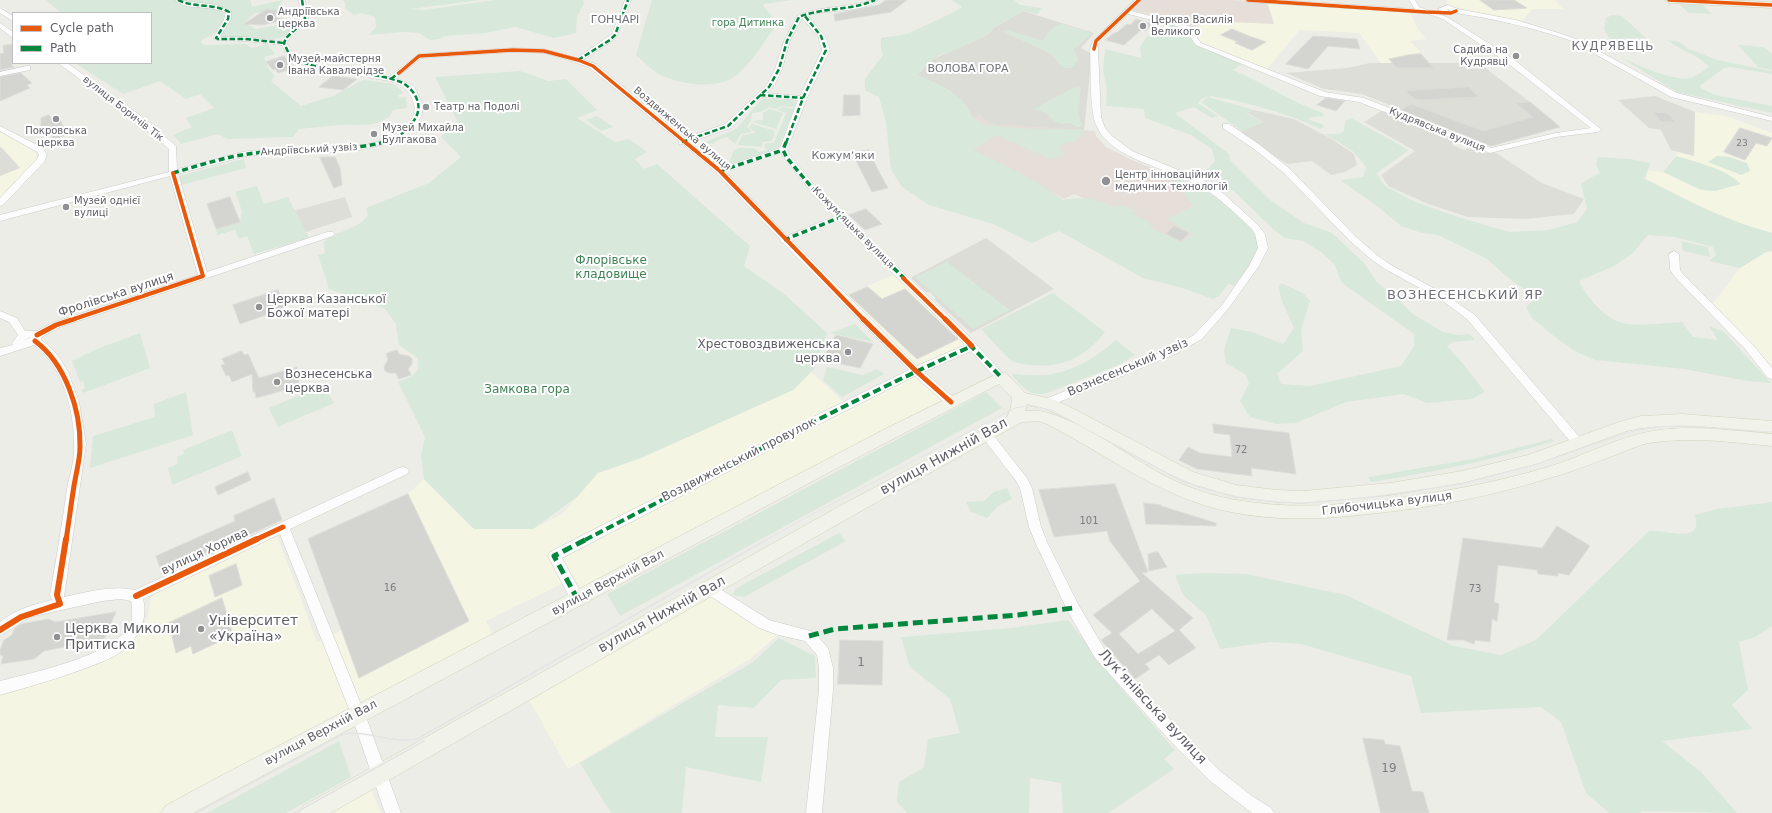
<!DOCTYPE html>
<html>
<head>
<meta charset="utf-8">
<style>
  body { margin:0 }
  #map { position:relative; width:1772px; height:813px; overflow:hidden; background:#edede8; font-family:"DejaVu Sans",sans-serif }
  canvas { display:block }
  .legend { position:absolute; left:12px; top:12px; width:140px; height:52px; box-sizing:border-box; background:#fff; border:1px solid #bfbfc1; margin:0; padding:5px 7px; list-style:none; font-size:12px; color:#5e5f65 }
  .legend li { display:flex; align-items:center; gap:8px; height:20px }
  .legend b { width:20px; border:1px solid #bfbfc1 }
</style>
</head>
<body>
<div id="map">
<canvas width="1772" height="813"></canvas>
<ul class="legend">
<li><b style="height:5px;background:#e8590c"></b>Cycle path</li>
<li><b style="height:5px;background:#00873e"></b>Path</li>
</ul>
</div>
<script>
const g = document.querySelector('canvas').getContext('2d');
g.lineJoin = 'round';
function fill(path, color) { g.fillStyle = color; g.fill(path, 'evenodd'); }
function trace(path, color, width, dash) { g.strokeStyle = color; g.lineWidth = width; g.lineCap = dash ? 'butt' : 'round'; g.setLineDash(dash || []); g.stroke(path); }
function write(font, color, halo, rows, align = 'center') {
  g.font = font + ' "DejaVu Sans",sans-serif'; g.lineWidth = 4; g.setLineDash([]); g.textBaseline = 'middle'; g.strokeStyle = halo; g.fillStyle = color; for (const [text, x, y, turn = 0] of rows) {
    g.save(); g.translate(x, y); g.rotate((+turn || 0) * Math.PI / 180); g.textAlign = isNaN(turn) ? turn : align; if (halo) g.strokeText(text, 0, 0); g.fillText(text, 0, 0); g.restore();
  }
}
fill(new Path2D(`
  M1448 0H1555L1563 9H1532L1521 23 1451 6 1446 3Z
  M1267 2 1410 12 1418 29 1426 39 1410 41 1431 63H1381L1359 33 1300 30 1266 70 1198 41 1193 29 1212 21 1274 24Z
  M1695 112 1726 116 1772 133V233L1747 226 1707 210 1644 178 1647 170 1663 172 1678 152 1694 156Z
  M0 132 34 151 37 156 36 160 0 198Z
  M1772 251V372L1711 306 1740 268 1766 252Z
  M895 274 965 342 964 345 920 366 915 365 844 296Z
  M811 372 848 406 916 373 945 400 573 595 563 583 486 621 497 642 282 748 158 813H0V691L129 645 141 631 148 616 151 598 156 592 164 587 277 536 317 642 342 630 469 621 408 494 424 479 474 529H533L562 514 598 473 641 458 793 390Z
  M710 594 779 634 750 659 568 769 530 701Z
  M366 789 372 791 381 813H324Z`), '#f4f5e3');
fill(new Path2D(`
  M1370 63H1479L1553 120 1560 127 1491 146 1362 94 1324 89 1286 73 1347 68Z
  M1254 110 1294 119 1330 138 1354 154 1357 165 1345 172 1331 175 1312 161 1287 164 1244 136 1242 131 1263 122 1246 112Z
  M1383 110 1457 141 1452 145 1464 150 1470 147 1486 153H1496L1542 183 1584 199 1574 214 1525 219 1468 217 1428 204 1388 186 1381 175 1415 151 1364 122Z
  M345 197 352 217 306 232 308 236 254 254 293 211Z`), '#deded9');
fill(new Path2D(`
  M1023 11 1094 33 1081 48 1092 54 1084 130 1010 127 976 121 950 91 919 76V73L933 59 987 35 995 27Z
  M1655 96 1695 112 1694 156 1671 150 1661 130 1649 128 1618 100Z
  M0 147 3 149 20 168 0 176Z
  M986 238 1054 289 971 333 935 300V297L930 292H926L912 279V277Z`), '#ddddd7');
fill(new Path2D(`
  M1143 0H1231L1267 2 1274 24 1212 21 1205 24H1199L1191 27 1177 22 1132 10Z
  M981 115 984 119 995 124 1095 131 1096 136 1106 147 1132 160 1198 187 1210 195 1200 252 1074 194 1064 199 1019 175 947 146 959 121Z`), '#e5ded9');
fill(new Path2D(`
  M46 0H250L252 5 250 7 283 0 277 10 255 13 244 23 256 29 298 21C282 46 270 38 246 37 238 37 230 38 222 38L220 36C225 27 232 21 231 10L225 7 219 9 224 14C224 22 218 32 211 36 206 38 203 38 201 43L205 45 246 44 252 48 267 44 275 54 264 57 268 68 275 76 271 81 301 106 333 96 363 80 388 83 395 85 404 93 398 95 400 98 406 97 407 108 393 110C386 129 355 124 339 125 326 126 312 128 299 129L293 137 227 139 218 134 181 144 173 135 192 127 186 118 214 108 200 94 186 99 160 81 123 94 75 63H151V13H61Z
  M342 0H481L410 9 424 10 495 0H583L584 4 577 17 576 33 554 38 515 27 486 33 445 36 439 39 430 40 419 33 403 32 369 35 376 27 375 17 361 13 354 15 345 8V2Z
  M652 0H792L764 4 763 6 778 23C764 41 752 64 734 77 715 90 675 84 657 73 650 68 643 61 636 55Z
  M952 0H1014L1020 5 1043 8 1037 14 1023 11 995 27 987 35 958 49 940 55 933 59 919 73V76C936 83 954 90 966 105 969 109 971 116 975 120 986 130 1066 129 1084 130L1078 140 1059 146 1065 154 1051 159 996 135 973 150C1005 165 1035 179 1063 200 1082 196 1098 199 1115 207L1120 204 1136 211 1132 214 1148 221 1152 228 1182 242 1192 234 1167 219 1193 206 1172 175C1185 182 1199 187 1211 194 1225 203 1260 230 1259 248 1258 259 1241 277 1234 286L1228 284 1219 296 1213 299 1183 288 1143 278 1059 231 1032 243 993 224 929 205 902 187 891 170 886 122 879 97 865 90V79L883 55 881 48V38L907 34 950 14 962 7Z
  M1679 4 1703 5 1712 14 1689 13Z
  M1612 15 1622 16 1646 38 1610 39 1604 29 1606 18Z
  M1062 24 1092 33 1074 49 1078 59 1074 67C1057 72 1060 59 1049 53 1034 45 1018 40 1003 31L1007 30 1044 41C1046 33 1053 25 1062 24Z
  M1170 24 1188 29 1191 39 1195 45 1242 64 1233 70C1264 83 1291 102 1323 113L1324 116 1308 118 1309 120 1322 124 1324 127 1320 129C1287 113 1249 103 1212 96L1208 97 1254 110 1246 113 1263 122 1242 131 1201 102 1208 97 1203 98 1198 103 1218 116 1212 118 1194 107 1175 113 1229 154 1230 160 1270 200 1304 223 1332 233 1364 263 1377 282 1399 300 1413 314 1443 332 1458 335 1470 334 1475 340 1453 342 1447 346 1465 366 1485 392 1472 399 1427 403 1404 394 1346 402 1296 423 1276 424 1250 417 1240 401 1249 384 1246 375 1226 363 1224 350 1231 328 1252 332 1283 344 1294 328 1281 299 1279 287 1281 283 1303 293 1310 301 1301 330 1303 351 1277 374 1281 384 1310 386 1401 366 1414 346V334L1342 283 1334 264 1321 252 1303 241 1285 238 1274 230 1235 192 1219 182 1207 170 1215 161 1212 149 1191 135 1145 118 1144 109 1106 106 1107 91 1103 69 1105 49 1141 58 1140 47 1147 36 1169 37Z
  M1667 40 1679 42 1689 49 1717 60 1772 71V74L1730 67 1724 68 1700 86 1701 88 1715 95 1772 106V113L1677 92 1620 57C1635 64 1678 84 1693 77 1698 75 1704 70 1709 67 1704 59 1677 48 1667 40Z
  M1738 45 1764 47 1772 54V70L1758 67Z
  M520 71 548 81 566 79 597 110 577 118 615 142 629 139 647 152 635 159 644 169 657 164 750 246 744 266 783 293 827 333 814 369 793 390 641 458 598 473 578 496 533 529H474L424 479 421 456 425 437 398 382 411 377 418 370V358L399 345 396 324 384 308 329 289 318 255 325 253 323 243C335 230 357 231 368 215L366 208 429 183 461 157 441 137 458 122 435 77Z
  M1081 87 1078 114 1082 125 1081 127H1077L1070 123 1061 124 1054 121 1046 113 1034 109 1073 88Z
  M762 99 792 100 796 103 794 107 781 106 776 109 769 107 761 112 752 113 751 120 747 127 752 132 741 134 735 144 727 137 718 140 713 144 704 143 736 129Z
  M782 107 794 109 779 147 771 150 764 148 766 143H774L786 113 778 110Z
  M769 109 783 113 776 129 753 122 754 121 763 120V113Z
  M597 116 613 127 601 131 586 120Z
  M1351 118 1409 150 1377 173 1385 186 1415 202 1461 218 1509 232 1549 230 1577 222 1587 209 1581 183 1600 173 1596 165 1598 157 1630 159 1650 163 1645 179C1686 200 1727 221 1772 233V251L1766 252 1740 268 1709 261 1716 255 1713 247 1675 237 1648 235 1632 254 1614 266 1579 281C1587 298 1608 323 1629 324 1646 326 1664 323 1682 322L1693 337 1718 340 1709 326 1724 332 1771 383 1747 381 1684 369 1595 360 1573 350 1555 337 1532 318 1526 307 1533 300 1527 291 1507 277 1487 259 1438 235 1422 233 1401 226 1377 206 1340 180 1363 177 1366 167 1354 152 1325 134H1338L1344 131 1345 121Z
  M752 124 775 131 772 141 763 142 762 147 737 145 743 135 756 133 749 127Z
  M740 148H754L759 152 769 149 770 151 728 165 734 150Z
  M1676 156C1698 163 1724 168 1741 184L1715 191 1701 190 1663 172Z
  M1717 156 1729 157 1747 163 1750 171 1741 175 1708 162Z
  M244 159 246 168 181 185 179 176Z
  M257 186 264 204 288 197 309 238 254 254 247 236 239 239 235 230 217 235 216 229 240 222 242 211 235 192Z
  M1681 241 1708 247 1710 257 1683 251Z
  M947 262 1010 310 973 329 915 277Z
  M1053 293 1105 332C1085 357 1063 369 1030 365 1025 364 1019 364 1014 362 1008 360 988 336 981 329Z
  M855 324 873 342 830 333Z
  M140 333 150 368 83 393 82 390 85 388 83 381 80 382 72 361 97 349Z
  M1116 340 1135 355 1116 366 1047 393C1028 397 1023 387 1011 374 1021 374 1032 376 1042 375 1070 374 1095 358 1116 340Z
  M827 367 863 375 877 369 884 374 842 397 823 380Z
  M324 385 334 403 278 427 269 408Z
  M186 392 193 435 90 468 93 436 155 417 154 404Z
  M986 392 1002 408 620 616 607 594Z
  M232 430 242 456 172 485 168 468 178 464 177 457 184 454 183 450Z
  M1552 439 1554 441C1494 460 1433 472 1371 482L1368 477 1473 459Z
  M1007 488 1012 499 998 506 987 518 971 512 966 502 984 501 994 492Z
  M1772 502V626L1755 637 1739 642 1748 690 1732 705 1753 729 1662 741 1701 772 1737 813 1642 811 1640 813H1609L1586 793 1561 722 1541 707 1421 713 1411 676 1301 644 1271 642 1220 649 1206 615 1183 595 1175 575 1203 573 1246 574 1346 595 1454 646 1501 655 1536 640 1649 531C1665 529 1704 546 1695 515L1717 509Z
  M839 533 846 541 744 597 733 595 735 589Z
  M1068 620 1126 694 1175 750 1164 759 1174 769 1108 813H1063L1061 783 1030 778 1029 813H907L897 802 899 782 924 767 928 739 960 733 950 699 910 667 901 637 1011 628Z
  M779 638 815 656 816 678 781 680 754 708 718 705 715 737H768L761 782 686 767 682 813H611L580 763 753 662Z
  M339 741 351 777 286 813H207Z`), '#d8e8da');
const building = new Path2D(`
  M886 0H907L891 12 835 21 834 14 879 5Z
  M1480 0H1514L1527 8 1494 10Z
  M267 9 283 11 275 17 285 20 262 25 244 24Z
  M1136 19 1153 24 1145 31 1141 30 1124 45 1105 40 1114 33H1116L1127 24 1130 25Z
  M1232 29 1249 36 1266 42 1252 50 1235 43 1238 42 1221 35Z
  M1313 36 1357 39 1360 49 1328 46 1308 69 1286 64Z
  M13 44V64H11L14 67 0 70V54L4 53 3 46Z
  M1421 54 1434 68H1397L1389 59 1408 55Z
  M284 56 295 68 278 73 275 69 273 70 266 62Z
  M21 73 32 83 27 85 30 88 0 101V77Z
  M333 76 357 79 343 90 319 87Z
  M1469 87 1479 97 1417 100 1419 99H1414L1406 91Z
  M844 95H860V115L843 116Z
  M1326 98 1345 101 1336 111 1317 105Z
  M1530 102 1560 127 1491 146 1401 110 1411 104 1483 131 1533 117 1516 103Z
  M1653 112 1667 113 1676 122H1662Z
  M49 115 52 118 59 117 67 135 53 139 49 128 44 129 41 127V118Z
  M1740 128 1772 138 1767 146 1756 143 1745 160 1724 152Z
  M869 150 877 168 888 188 872 192 852 153Z
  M320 157H335L340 168 342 185 334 188Z
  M230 197 240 222 216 229 207 204Z
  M866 209 882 224 865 230 849 215Z
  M1174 226 1189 233 1181 241 1166 234Z
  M868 287 882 299 905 289 958 339 917 359 849 295Z
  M278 290 286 308 240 324 233 305Z
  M836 335 873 344 860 368 822 360Z
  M397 350 399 354 409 356 412 359V364L408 369 411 375 399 379 396 373H389L385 371 384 367 388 359 386 354Z
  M242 351 244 355 248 354 259 378 297 367 299 386 256 398 255 392H253L252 374 232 382 229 375 226 376 221 365 225 364 222 359Z
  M1213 424 1289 433 1296 474 1251 468 1252 476 1197 469 1179 460 1188 447 1200 453 1232 457 1230 435 1214 433Z
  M248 472 251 480 218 495 215 487Z
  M1115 484 1148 572 1142 573 1193 618 1179 630 1196 648 1169 665 1159 655 1145 664 1150 669 1135 679 1101 640 1112 633 1093 615 1140 581 1110 541 1107 531 1054 537 1039 490ZM1152 609 1175 631 1138 654 1119 634Z
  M408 494 469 621 359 678 308 539Z
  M274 498 282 520 162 574 156 556 235 521 234 516Z
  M1144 503 1161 505V506L1216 523V526L1146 524Z
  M1557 526 1590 546 1569 575 1558 573V576L1538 574 1537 570 1498 565 1494 602 1499 604 1497 621 1492 619 1490 642 1475 640 1474 644 1463 640H1447L1463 538 1542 548Z
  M1158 552 1167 567 1149 571 1148 554Z
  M236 564 242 585 215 597 209 576Z
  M222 598 233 635 193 654 191 646 176 653 169 623Z
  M116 612 104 639 44 651 34 659 1 664 3 656 0 655V650L4 640 12 635 15 628 21 624 48 619 55 622Z
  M840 640 883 641 882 685 838 684Z
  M1363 738 1384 740 1385 744 1400 746 1412 791 1423 792 1429 813H1381Z`);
fill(building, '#d4d4d1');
trace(building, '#dcdcd8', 1);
const minor = new Path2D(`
  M175 0 217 5 231 11V19L220 37H245L281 41 284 37 301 20 299 0H305L308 18 307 21 289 39 287 43C290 47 292 54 296 56 316 70 365 73 389 77L419 54 513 48 544 49 577 58 612 34 625 0H631L617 36 612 41 583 60 596 64 685 138 725 124 766 86 775 69 784 41 797 16C816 7 836 8 856 4 864 3 870 0 878 0 862 14 828 8 808 16L825 36 830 50 807 98 787 150 791 157 822 194 965 332 1006 377 1005 380H997L971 351 924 372 955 399 956 402 955 405H947L915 376 831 418 562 558 585 600 583 604 578 606 573 604 548 556 550 552 823 412 909 370 783 243 781 242 780 239 717 173 683 144H679V141L590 68 575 62 544 53 513 52 421 58 396 78 414 86 422 103V114L417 125 408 134 394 142 354 151 250 155 178 174 207 272 327 232H333L335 234 333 236 60 327 42 337 41 340 49 346 59 357 68 372 79 402 86 444 64 597C88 592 111 585 135 590L399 468 403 467 407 468 409 471 407 474 290 529 365 714 401 813H385L351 714 280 534 143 599C149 622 136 643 116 655 110 659 101 662 94 665 63 677 32 686 0 695V681C31 673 119 655 131 622 133 615 132 607 131 601L121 599 102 601 30 617 0 636V622C16 609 32 605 52 600L50 595C56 560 62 525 67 489 70 474 75 459 74 444 74 410 63 366 34 345L0 356V348L13 345 12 343 18 335 9 322 0 318V311L17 318 25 331H37L52 323 198 275 170 176 0 221V215L169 172V149L135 120 58 63H67L141 116 176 146 177 169C194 165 210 161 227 156 235 154 243 151 251 151 294 146 374 158 406 126 413 120 417 110 413 101 409 89 402 85 390 81L311 68 289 59 282 45 245 41 216 40 213 38 223 22 226 13C210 4 189 12 175 0ZM802 18 818 36 822 50 800 96 767 93C782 79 784 60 790 41 793 33 798 26 802 18ZM762 97 798 100 780 148 721 168 690 142 731 128ZM781 153 816 198 835 216 787 236 726 172ZM839 221 957 336 965 345 917 366 792 240ZM31 337 23 341 30 337Z
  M1135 0H1142L1131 11 1193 27 1195 35 1201 43 1325 92 1364 98 1491 148 1556 133 1591 128 1506 62 1443 19 1426 13 1248 2 1245 0H1277L1415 9 1409 0H1415L1419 7 1447 17 1512 58 1602 130 1598 132 1556 137 1490 153 1359 102 1320 96 1196 45 1189 35 1188 29 1128 14 1099 42 1098 49 1101 117 1105 128 1112 136 1132 151 1203 180 1224 194 1258 225 1265 234 1268 248 1259 266 1228 309 1202 339 1175 354 1047 407 1043 406 1042 403 1043 400 1167 350 1194 335 1222 305 1249 266 1258 248 1255 234 1252 229C1235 213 1218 196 1198 185 1169 168 1112 160 1097 127 1089 110 1091 69 1090 49L1093 41Z
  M1448 5 1458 9 1516 20 1562 34 1576 39 1677 93 1772 117V121L1671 97 1572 41C1534 28 1495 19 1456 13L1447 9 1449 12 1446 14 1438 9Z
  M0 8 13 16V21L0 13Z
  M0 23 13 32V38L0 28Z
  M27 66H30V70L0 76V72Z
  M1223 124H1229L1260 145 1290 169 1356 237 1378 256 1391 265 1446 295 1475 315 1582 440 1584 443 1582 446 1578 447 1574 446 1467 319 1440 299 1385 269 1372 260 1350 241 1284 173 1254 149 1223 128Z
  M0 126 43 148 47 155 44 162 3 205 0 206V198L37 159 39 155 37 152 0 131Z
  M1674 251 1679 254 1680 270 1682 273 1753 345 1772 368V379L1768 378 1745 349 1675 277 1670 270 1669 254Z
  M986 430 990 431 1027 478 1032 488 1041 527 1048 544 1078 604 1105 650 1185 736 1220 771 1252 796 1271 808 1274 813H1252L1210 781 1175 746 1095 658 1068 612 1036 544 1029 527 1020 488 1016 481 980 434 982 431Z
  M709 582 769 620 814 632 828 648 833 668V690L822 813H806L819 690V668L817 655 805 641 778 635 759 628 704 592 702 588 704 584Z`);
const major = new Path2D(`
  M1665 0H1724L1772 2V8L1669 3Z
  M1001 372 1006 373 1025 393 1052 399 1074 409 1193 472 1236 485 1277 490 1303 491 1390 483 1462 471 1528 455 1619 422 1641 416 1682 414 1772 421V433C1724 429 1674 420 1627 431L1536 464 1462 483 1390 495 1303 503 1277 502 1236 497 1182 481 1064 417 1043 408 1027 404 1025 411C1030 411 1035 410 1040 411 1080 419 1128 456 1165 476 1194 491 1225 500 1258 503 1297 508 1336 505 1375 501 1433 494 1491 484 1548 467 1584 456 1621 435 1659 430 1696 425 1735 431 1772 434V446C1729 442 1687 436 1644 444 1611 456 1579 470 1546 479 1488 497 1429 508 1369 514 1310 521 1249 522 1192 501 1140 482 1096 449 1047 424L1038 421 1022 422 852 516 331 813H299L303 806 840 506 1007 417 1011 407 1012 398 999 384 841 466 193 813H161L165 806 213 780 885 429Z`);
trace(minor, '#cacac8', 1);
trace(major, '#d2d2b9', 1);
fill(minor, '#fcfcfc');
fill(major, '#f1f2ea');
trace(new Path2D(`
  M766 540 805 518 1015 408 1029 406 1051 410 1167 473 1201 488 1238 497 1278 502 1306 503 1364 498 1461 484 1534 465 1630 432 1655 427 1685 426 1772 432`), '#e4e4e4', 1);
trace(new Path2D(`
  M196 813 343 734C368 730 392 744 417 739L768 539
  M295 813 424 741`), '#e4e4e4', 1.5);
trace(new Path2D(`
  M178 0C194 8 213 3 229 12L228 19 216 38 218 39H245L284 43
  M302 0 305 18 304 21 286 38 284 43C286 47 288 53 291 56 296 60 302 62 308 64 337 74 370 71 398 81 411 85 424 102 416 117 409 131 396 139 381 143
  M1171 22 1178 24
  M578 60 610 40 615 35 628 0
  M391 79 401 71
  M760 95 803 98
  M682 142 728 126 769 87 779 69 787 41 799 17C823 7 851 11 875 0
  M786 143 803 98 826 50 821 36 804 15`), '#00873e', 2.5, [5.5, 2.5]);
trace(new Path2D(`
  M786 142 783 150 787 158 819 196 906 280
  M720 171 783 150
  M173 173C204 164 234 154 266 152 306 148 345 152 385 142
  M784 240 841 217`), '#00873e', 3.5, [6, 3.5]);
trace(new Path2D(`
  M969 344 1001 377
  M585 540C713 474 840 405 972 346`), '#00873e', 4, [8, 4]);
trace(new Path2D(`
  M578 600 554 556 587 539
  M809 636 835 629 1018 615 1073 608`), '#00873e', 5, [10, 5]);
trace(new Path2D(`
  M1248 0 1426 12 1451 13 1456 11
  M1669 0 1772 5
  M1094 49 1096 41 1139 0
  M399 73 419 56 513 50 544 51 578 60 593 66 686 143`), '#e8590c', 3.5);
trace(new Path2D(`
  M685 142 720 171 864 320
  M903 278 946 320
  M71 320 203 276 173 173`), '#e8590c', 4);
trace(new Path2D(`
  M863 319 916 371 951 402
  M945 319 972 346
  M37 335 56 325 74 319
  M35 341C65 363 81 410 80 447 80 460 76 473 74 486 71 504 69 522 66 540
  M255 540 283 527`), '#e8590c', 5);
trace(new Path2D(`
  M136 596 257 539
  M0 630 21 617 60 604 57 595 66 539`), '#e8590c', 6);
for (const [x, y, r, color] of [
  [270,18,4,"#909193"],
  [1143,26,4,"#909193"],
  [1516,56,4,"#909193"],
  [280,65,4,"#909193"],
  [426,107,4,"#909193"],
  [56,119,4,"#909193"],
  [374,134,4,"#909193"],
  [1106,181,5,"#909193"],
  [66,207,4,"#909193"],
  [259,307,4,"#909193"],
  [848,352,4,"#909193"],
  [277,382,4,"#909193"],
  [201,629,4,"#909193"],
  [57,637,4,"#909193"]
]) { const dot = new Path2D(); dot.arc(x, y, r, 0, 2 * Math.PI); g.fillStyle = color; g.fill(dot); trace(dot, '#fff', 1.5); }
write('9px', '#7d7e81', null, [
  ["23",1742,144]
]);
write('10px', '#5e5f65', '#fff', [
  ["Андріївська",278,12],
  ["церква",278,24],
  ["Церква Василія",1151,20],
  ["Великого",1151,32],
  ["Садиба на",1508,50,"right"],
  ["Кудрявці",1508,62,"right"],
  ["Музей-майстерня",288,59],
  ["Івана Кавалерідзе",288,71],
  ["Театр на Подолі",434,107],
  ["Музей Михайла",382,128],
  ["Булгакова",382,140],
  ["Покровська",56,131,"center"],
  ["церква",56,143,"center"],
  ["Центр інноваційних",1115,175],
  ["медичних технологій",1115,187],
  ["Музей однієї",74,201],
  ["вулиці",74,213]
], 'left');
write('10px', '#3f8355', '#fff', [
  ["гора Дитинка",748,23]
]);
write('10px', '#5e5f65', '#fff', [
  ["вулиця Боричів Тік",123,109,38],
  ["Воздвиженська вулиця",682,129,40],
  ["Кудрявська вулиця",1437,130,22],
  ["Андріївський узвіз",309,150,-3],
  ["Кожумʼяцька вулиця",853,228,45]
]);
write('10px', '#7d7e81', null, [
  ["72",1241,450],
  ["101",1089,521],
  ["16",390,588],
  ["73",1475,589]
]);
write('11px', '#6f7177', '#fff', [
  ["ГОНЧАРІ",615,20],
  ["ВОЛОВА ГОРА",968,69],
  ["Кожумʼяки",843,156]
]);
g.letterSpacing = '1px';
write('12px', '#6f7177', '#fff', [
  ["КУДРЯВЕЦЬ",1613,47]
]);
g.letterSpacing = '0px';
write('12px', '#3f8355', '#fff', [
  ["Флорівське",611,261],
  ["кладовище",611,275],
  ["Замкова гора",527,390]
]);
write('12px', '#5e5f65', '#fff', [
  ["Фролівська вулиця",116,295,-18],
  ["Вознесенський узвіз",1128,368,-23],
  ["Воздвиженський провулок",739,460,-27],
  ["Глибочицька вулиця",1387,504,-7],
  ["вулиця Хорива",205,552,-25],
  ["вулиця Верхній Вал",608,583,-28],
  ["вулиця Верхній Вал",321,733,-28]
]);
write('12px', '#5e5f65', '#fff', [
  ["Церква Казанської",267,300],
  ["Божої матері",267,314],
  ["Хрестовоздвиженська",840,345,"right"],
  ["церква",840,359,"right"],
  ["Вознесенська",285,375],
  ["церква",285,389]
], 'left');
write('12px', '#7d7e81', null, [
  ["1",861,663],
  ["19",1389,769]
]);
g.letterSpacing = '1px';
write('13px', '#6f7177', '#fff', [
  ["ВОЗНЕСЕНСЬКИЙ ЯР",1465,296]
]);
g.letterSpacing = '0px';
write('14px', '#5e5f65', '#fff', [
  ["вулиця Нижній Вал",944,457,-29],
  ["вулиця Нижній Вал",662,615,-29],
  ["Лукʼянівська вулиця",1152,707,47]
]);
write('14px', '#5e5f65', '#fff', [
  ["Університет",209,621],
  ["«Україна»",209,637],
  ["Церква Миколи",65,629],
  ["Притиска",65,645]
], 'left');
</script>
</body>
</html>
